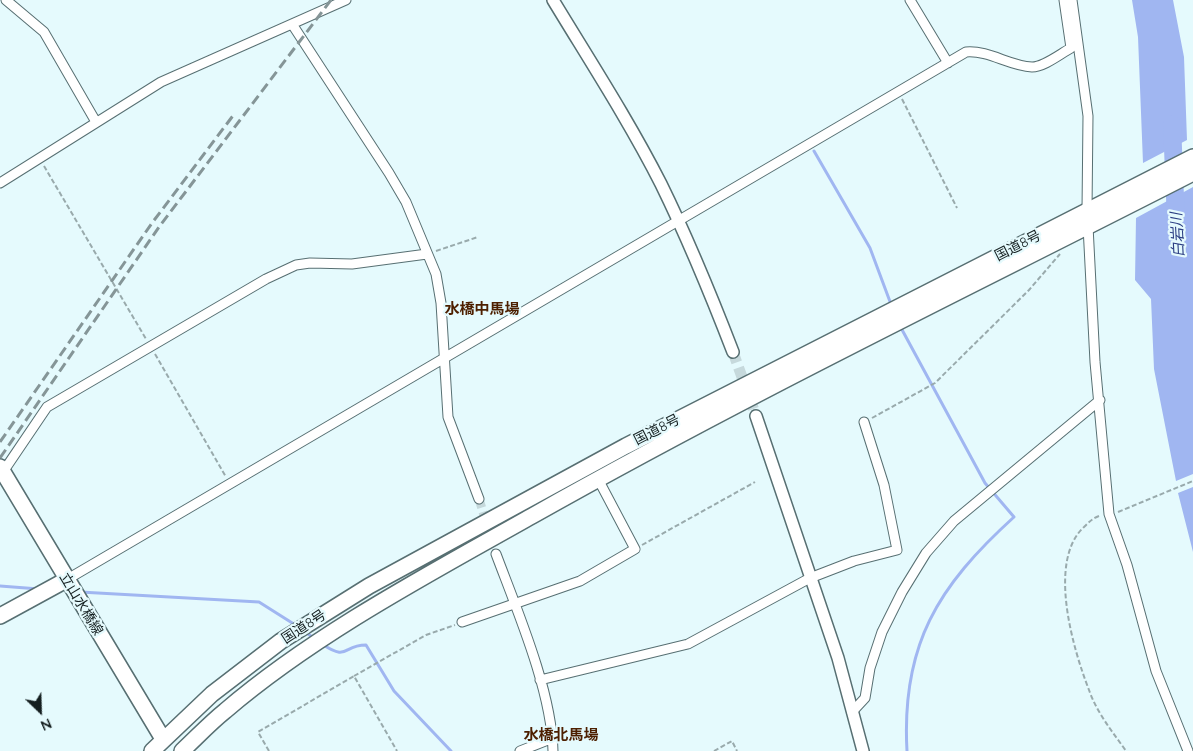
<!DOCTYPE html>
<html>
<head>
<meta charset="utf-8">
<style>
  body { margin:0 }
  #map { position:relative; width:1193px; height:751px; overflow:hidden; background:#e5fafd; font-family:Quicksand,sans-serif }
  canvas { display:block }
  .north { position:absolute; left:15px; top:686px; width:50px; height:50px; -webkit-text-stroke:4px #e5fafd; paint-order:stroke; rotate:156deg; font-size:14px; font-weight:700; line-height:20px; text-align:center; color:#141e1f }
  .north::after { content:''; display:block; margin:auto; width:18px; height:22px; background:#141e1f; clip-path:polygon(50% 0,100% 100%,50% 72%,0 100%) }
</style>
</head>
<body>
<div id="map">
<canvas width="1193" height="751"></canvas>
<div class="north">N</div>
</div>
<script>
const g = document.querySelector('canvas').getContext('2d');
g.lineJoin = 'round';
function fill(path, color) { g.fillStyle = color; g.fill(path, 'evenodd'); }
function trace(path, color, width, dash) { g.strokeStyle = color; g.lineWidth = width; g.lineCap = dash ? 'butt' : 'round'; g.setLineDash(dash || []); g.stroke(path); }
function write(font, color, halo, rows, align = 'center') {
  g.font = font + ' Quicksand,"Noto Sans JP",sans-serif'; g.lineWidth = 4.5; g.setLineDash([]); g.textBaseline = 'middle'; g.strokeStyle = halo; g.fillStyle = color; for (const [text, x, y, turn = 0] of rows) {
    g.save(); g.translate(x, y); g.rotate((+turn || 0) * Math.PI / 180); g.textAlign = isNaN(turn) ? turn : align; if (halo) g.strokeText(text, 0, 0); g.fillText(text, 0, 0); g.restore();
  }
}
fill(new Path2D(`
  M1132 0H1173L1184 57 1187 140 1143 163 1138 37Z
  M1193 187V474L1176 481 1154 369 1151 299 1135 280 1136 218Z
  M1193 487V552L1178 493Z`), '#a0b6f1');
trace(new Path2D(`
  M814 151 870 248 892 307
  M900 326 985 483 1014 517C938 586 901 645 907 751
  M0 586 39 589
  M80 592 259 602 297 626
  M304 631 315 639
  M322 644C349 662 342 645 366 645L394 691 451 751`), '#a0b6f1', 3);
trace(new Path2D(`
  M1172 124 1176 221`), '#a0b6f1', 18);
trace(new Path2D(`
  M479 499 496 554`), '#c6d9dc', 9, [9, 4.5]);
trace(new Path2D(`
  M733 352 756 416`), '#c6d9dc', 11, [11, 5.5]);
const minor = new Path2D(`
  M6 0 44 32 96 122
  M910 0 948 63
  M1072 0 1088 116 1087 210
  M292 24 389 173 406 202 436 274 441 303 448 417 479 499
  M0 183 161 82 346 0
  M1088 226 1095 362 1109 514 1127 565 1156 671 1188 751
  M3 472 47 407 266 279 296 265 310 263 352 264 427 254
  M496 554C517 610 552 692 553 751
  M66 580 966 52C989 50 1009 66 1032 67 1044 67 1060 54 1071 48L1064 0
  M462 622 580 581 635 549 598 479
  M540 680 688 644 810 578 854 561 897 550 884 485 864 422
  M852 712 865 698 870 668 882 632 902 592 926 553 954 521 1100 400
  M520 751 553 738`);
const tertiary = new Path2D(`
  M553 0C590 61 629 121 661 184 688 239 711 295 733 352
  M756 416 838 658 863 751`);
const primary = new Path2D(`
  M0 467 163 739
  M0 616 66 580`);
const trunk = new Path2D(`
  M152 751 212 694 281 641 369 586 626 446 1193 157
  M182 751C196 738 210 723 225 711 315 634 429 574 532 516 748 394 972 286 1193 173`);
trace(minor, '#576f72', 11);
trace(tertiary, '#576f72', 14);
trace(primary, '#576f72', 18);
trace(trunk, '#576f72', 18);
trace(new Path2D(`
  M902 99 957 208
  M44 166 146 339
  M436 251 478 237
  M155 354 226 477
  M872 418 935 383 1029 290 1060 254
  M1118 512 1193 481
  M1099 516C1093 518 1089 522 1084 527 1047 561 1073 649 1089 690 1097 713 1112 731 1126 751
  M642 545 755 482
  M354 676 426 635 455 625
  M269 751 258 732 354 676 397 751
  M714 751 732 741 737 751`), '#99aaac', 2, [5, 2.5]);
trace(minor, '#fff', 9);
trace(tertiary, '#fff', 11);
trace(primary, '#fff', 15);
trace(trunk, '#fff', 15);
trace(new Path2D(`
  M0 442 152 223 235 113
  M0 458 159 227 331 0`), '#859597', 3, [10, 5]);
write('14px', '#141e1f', '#e5fafd', [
  ["国道8号",1018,246,-27],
  ["国道8号",657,430,-27],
  ["立山水橋線",81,604,59],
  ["国道8号",304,627,-33]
]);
write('italic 15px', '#2b3e83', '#e5fafd', [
  ["白岩川",1178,235,-93]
]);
write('bold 15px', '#4d1f00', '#e5fafd', [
  ["水橋中馬場",482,309],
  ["水橋北馬場",561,735]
]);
</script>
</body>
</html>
